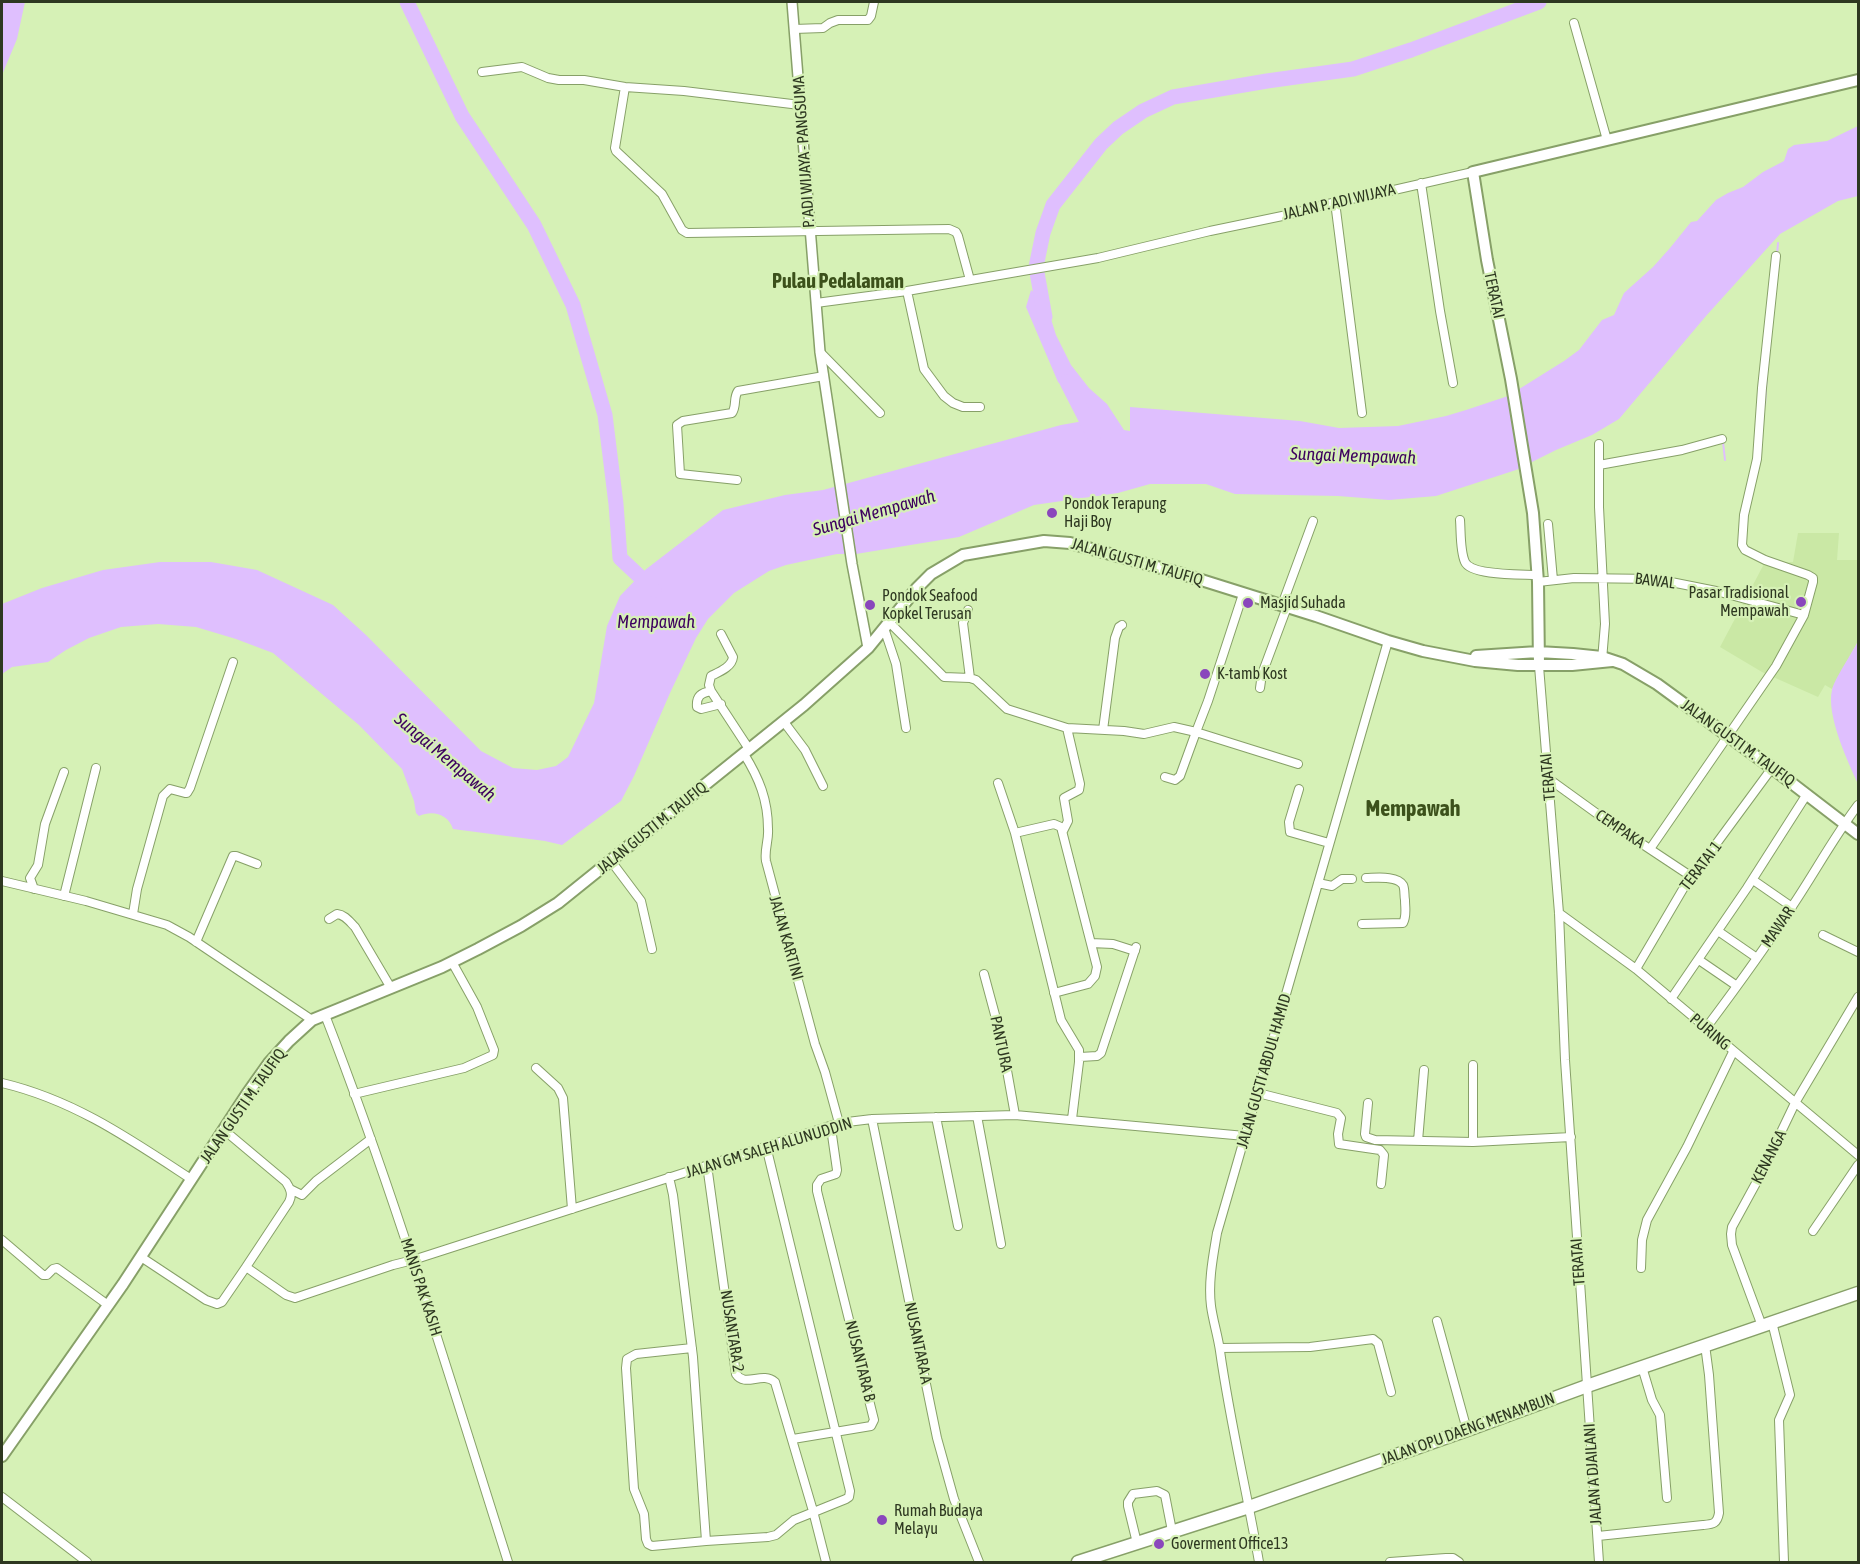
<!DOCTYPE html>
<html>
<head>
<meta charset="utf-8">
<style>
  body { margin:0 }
  #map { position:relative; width:1860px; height:1564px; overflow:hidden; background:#d6f1b6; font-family:"Asap Condensed",sans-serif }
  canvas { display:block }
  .frame { position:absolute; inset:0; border:3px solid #2e3821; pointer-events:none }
</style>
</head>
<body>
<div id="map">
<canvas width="1860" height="1564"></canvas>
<div class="frame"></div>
</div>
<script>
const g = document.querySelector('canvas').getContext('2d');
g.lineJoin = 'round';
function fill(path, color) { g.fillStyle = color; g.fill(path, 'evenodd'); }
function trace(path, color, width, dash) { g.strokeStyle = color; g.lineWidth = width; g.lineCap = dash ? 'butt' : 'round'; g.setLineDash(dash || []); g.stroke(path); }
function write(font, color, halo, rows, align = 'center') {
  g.font = font + ' "Asap Condensed",sans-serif'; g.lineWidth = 4.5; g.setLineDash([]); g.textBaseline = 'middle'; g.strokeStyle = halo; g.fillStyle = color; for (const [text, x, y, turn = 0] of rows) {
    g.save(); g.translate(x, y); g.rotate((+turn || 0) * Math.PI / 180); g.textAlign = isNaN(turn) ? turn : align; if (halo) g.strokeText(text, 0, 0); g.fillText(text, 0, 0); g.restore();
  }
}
fill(new Path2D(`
  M1798 533H1839L1837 560H1858V641L1832 689 1825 685 1818 697 1762 672 1720 647 1764 564 1793 562Z`), '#cae8a5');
fill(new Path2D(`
  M2 2H25L17 39 2 75Z
  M1858 126V196L1838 201 1780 234 1706 316 1619 419 1592 435 1556 450 1516 470 1436 496 1389 500 1338 496 1235 494 1206 484H1150L1118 493 1034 505 959 537 856 554H837L786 565 769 571 734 593 708 619 696 638 670 693 634 776 621 801 562 845 545 841 453 829C448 814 433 810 419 816L416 813 414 801 402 769 359 725 273 653 236 639 196 627 158 624 121 627 89 638 66 650 48 662 12 667 2 674V604L42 588 103 570 160 562H211L257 570 333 605 366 635 481 751 513 768 537 770 556 766 568 757 594 703 607 626 620 596 645 570 723 510 785 495 823 490 1061 425 1078 422 1089 418 1088 414 1082 406 1058 382 1026 307 1031 290 1046 303 1056 335 1071 365 1089 388 1107 404 1124 430 1130 431V407L1300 421 1339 428 1398 426 1446 416 1466 410 1508 396 1564 361 1579 350 1602 320 1614 315 1624 293 1653 267 1670 248 1691 222 1697 221 1716 200 1728 193 1743 187 1763 172 1784 161 1788 149 1794 145 1827 141Z
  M1858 641V784C1848 762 1826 715 1832 690 1834 680 1852 653 1858 641Z`), '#dfbffe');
trace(new Path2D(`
  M1777 255 1778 243
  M1765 405 1767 374
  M1723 442 1725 460`), '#dfbffe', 2);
trace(new Path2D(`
  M407 2 462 116 534 225 573 305 605 415 616 504 620 558 654 590
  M1045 317 1036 267 1043 233 1053 205 1101 144 1118 128 1143 111 1173 97 1267 81 1353 69 1411 50 1539 2
  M1067 382 1094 435`), '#dfbffe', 15);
const minor = new Path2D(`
  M1574 23 1607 140
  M794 29 823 28 830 23 838 20H868L871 16 874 2
  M482 72 522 67 548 78 559 80H584L625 87 684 91 800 105
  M625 87 615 148 616 151 662 194 682 230 687 233 949 229 956 232 958 236 970 280
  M1421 183 1440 311 1453 383
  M1335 202 1362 413
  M907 291 924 369 944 396 953 403 963 407H980
  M816 303 907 291 1098 258 1210 231 1287 215 1335 202 1372 195 1473 172
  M820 352 880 413
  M1599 444V507L1605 624 1602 660
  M1599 465 1682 450 1722 439
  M737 480 680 474 677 425 683 421 732 413C737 406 733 398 738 391L824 376
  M1460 520C1461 533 1460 551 1465 562 1471 576 1523 574 1537 575
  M1548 524 1553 580
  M1538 582 1574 578 1656 579 1716 591 1804 615
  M1282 605 1313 521
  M968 610 963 623 970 678
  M889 622 944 677 970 678 976 680 1007 709 1067 728 1124 731 1144 734 1174 727 1196 732 1208 701 1243 594
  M884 628 896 664 906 728
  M721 634 733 657C732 667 719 672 711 676L709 685 711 691 749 749
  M1539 666 1559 913 1565 1060 1599 1562
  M1260 688 1262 674 1287 607
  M711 691C701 693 696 696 697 707L701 709 721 704
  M784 722 805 750 823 786
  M1103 730 1115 638 1119 627 1122 625
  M744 754C759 778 768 800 768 829 769 840 764 850 766 861L815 1044 825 1072 839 1123
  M1165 777 1175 780 1180 776 1196 732 1298 764
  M1549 779 1603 818 1692 877
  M998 783 1015 833 1061 1020 1079 1050V1062L1072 1119
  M1299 789 1289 822 1290 832 1329 843
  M1063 831 1068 821 1064 798 1079 790 1080 784 1067 728
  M1015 833 1054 824 1061 827 1097 967 1095 976 1088 984 1054 993
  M1650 849 1776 666 1804 615 1813 582V578L1808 575 1765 560 1745 550 1742 545 1744 515 1757 459 1762 388 1776 256
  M611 861 641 901 652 949
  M1753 880 1792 907
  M2 881 86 901 167 925 189 937 312 1020
  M1318 883 1332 886 1342 879H1352
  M34 889 30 878 38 865 45 824 64 772
  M64 896 96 768
  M1559 913 1636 969 1858 1155
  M133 914 137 889 163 796 170 789 185 793H187L190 788 233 662
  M329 919 337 914C345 915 349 921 355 927L391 988
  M1362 924 1403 923C1407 916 1405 908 1405 900 1404 895 1405 889 1403 885 1397 875 1375 878 1366 878
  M1718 931 1757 958
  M1823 935 1858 952
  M196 942 233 856H236L257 864
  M1091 943 1113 944 1135 951
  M1699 960 1737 986
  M1636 969 1683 889 1772 768
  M984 974 1001 1037 1015 1115
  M1671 999 1747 888 1807 794
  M325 1015C395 1195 450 1379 508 1562
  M1706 1028C1736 988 1766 947 1793 905 1815 872 1834 837 1858 805
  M1080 1057 1097 1056 1101 1053 1136 947
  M536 1068 558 1088 563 1098 572 1209
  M2 1083C74 1100 130 1139 191 1179
  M1258 1093 1337 1113 1341 1118 1338 1134 1339 1144 1380 1150 1384 1155 1381 1184
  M354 1094 464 1068 493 1055 494 1050 477 1007 452 962
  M1368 1103 1365 1134 1366 1137 1375 1140 1473 1142 1571 1137
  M977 1116 1001 1244
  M936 1117 958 1226
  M872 1119 937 1438 954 1499 979 1562
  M224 1130 286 1182C290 1188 293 1194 289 1202L246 1267
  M1418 1141 1424 1070
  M1473 1142V1065
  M707 1165 736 1374C745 1388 762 1371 775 1382L813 1511 826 1562
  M669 1177 673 1195 693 1357 706 1541 768 1537 776 1535 794 1520 846 1499 849 1497 850 1491 766 1146
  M290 1189 302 1195 316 1181 371 1139
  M1813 1231 1858 1165
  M2 1240 43 1275H47L53 1269 57 1268 108 1305
  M141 1257 206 1300 217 1304 222 1302 246 1267 286 1295 295 1298 393 1265 413 1260 839 1123 872 1119 1015 1115 1245 1136
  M1641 1268 1642 1240 1647 1220 1687 1147 1733 1052
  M1437 1321 1467 1430
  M1772 1322 1790 1395 1779 1420 1784 1562
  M1762 1326 1732 1245 1731 1234 1732 1227 1761 1174 1795 1103 1858 997
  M692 1348 636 1354 627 1359 626 1368 634 1489 644 1514 646 1539 648 1544 652 1546 706 1541
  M1220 1348 1310 1347 1373 1339 1378 1343 1391 1392
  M1642 1367 1652 1400 1660 1415 1667 1498
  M793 1439 871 1426 874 1420 817 1191V1185L821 1179 836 1174 837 1170 832 1135 829 1127
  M2 1497 87 1562
  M1598 1536 1703 1525C1713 1524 1717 1524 1719 1513L1709 1375 1705 1345
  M1137 1543 1128 1506V1502L1133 1494 1157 1491 1165 1495 1172 1531
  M1259 1562C1247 1492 1230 1422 1220 1351 1218 1336 1213 1321 1211 1306 1208 1282 1213 1257 1217 1233L1388 641
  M1390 1562 1446 1558H1453L1459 1562`);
const tertiary = new Path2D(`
  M792 2 820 352 852 564 868 648`);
const secondary = new Path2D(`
  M1476 656 1538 652 1573 654 1602 657 1623 664 1657 684 1772 768 1858 834
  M1539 666 1538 582 1533 513 1511 379 1487 260 1473 172 1858 80
  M2 1456 123 1284 247 1094 269 1063 289 1041 312 1020 442 967 478 949 521 926 558 903 804 705 868 648 917 588 931 574 963 555 1044 541 1070 543 1179 573 1316 616 1388 641 1423 651 1475 661 1518 665H1572L1612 661`);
const trunk = new Path2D(`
  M1078 1562 1249 1507 1470 1429 1587 1386 1858 1293`);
trace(minor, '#87a068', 10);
trace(tertiary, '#87a068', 12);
trace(secondary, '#87a068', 14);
trace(trunk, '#87a068', 15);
trace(minor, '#fff', 8);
trace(tertiary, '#fff', 9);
trace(secondary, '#fff', 10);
trace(trunk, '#fff', 12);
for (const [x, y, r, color] of [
  [1052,513,6,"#8a47bc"],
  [1801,602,6,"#8a47bc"],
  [1248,603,6,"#8a47bc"],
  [870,605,6,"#8a47bc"],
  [1205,674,6,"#8a47bc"],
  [882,1520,6,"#8a47bc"],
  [1159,1544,6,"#8a47bc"]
]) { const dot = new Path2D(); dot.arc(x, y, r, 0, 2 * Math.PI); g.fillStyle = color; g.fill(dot); trace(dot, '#d6f1b6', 2); }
write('16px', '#2e3821', '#d6f1b6', [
  ["P. ADI WIJAYA - PANGSUMA",804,152,-94],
  ["JALAN P. ADI WIJAYA",1339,202,-13],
  ["TERATAI",1494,295,78],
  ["JALAN GUSTI M. TAUFIQ",1137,562,16],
  ["BAWAL",1655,581,7],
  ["JALAN GUSTI M. TAUFIQ",1738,743,36],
  ["TERATAI",1548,777,-95],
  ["JALAN GUSTI M. TAUFIQ",652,828,-39],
  ["CEMPAKA",1620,829,34],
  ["TERATAI 1",1701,866,-53],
  ["MAWAR",1778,927,-56],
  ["JALAN KARTINI",786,938,74],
  ["PURING",1710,1032,40],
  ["PANTURA",1001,1044,78],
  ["JALAN GUSTI ABDUL HAMID",1264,1071,-74],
  ["JALAN GUSTI M. TAUFIQ",243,1106,-55],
  ["JALAN GM SALEH ALUNUDDIN",769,1148,-17],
  ["KENANGA",1769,1157,-63],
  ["TERATAI",1578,1262,-94],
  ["MANIS PAK KASIH",421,1287,72],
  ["NUSANTARA 2",732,1331,81],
  ["NUSANTARA A",918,1343,78],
  ["NUSANTARA B",860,1361,76],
  ["JALAN OPU DAENG MENAMBUN",1468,1429,-20],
  ["JALAN A DJAILANI",1593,1474,-94]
]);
write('16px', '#2e3821', '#d6f1b6', [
  ["Pondok Terapung",1064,504],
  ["Haji Boy",1064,522],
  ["Pasar Tradisional",1789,593,"right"],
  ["Mempawah",1789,611,"right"],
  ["Pondok Seafood",882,596],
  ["Kopkel Terusan",882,614],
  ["Masjid Suhada",1260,603],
  ["K-tamb Kost",1217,674],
  ["Rumah Budaya",894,1511],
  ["Melayu",894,1529],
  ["Goverment Office13",1171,1544]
], 'left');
write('italic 18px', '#3d005f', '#d6f1b6', [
  ["Sungai Mempawah",1353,456,2],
  ["Sungai Mempawah",874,513,-16],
  ["Mempawah",656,622],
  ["Sungai Mempawah",445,757,40]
]);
write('bold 20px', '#3c511b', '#d6f1b6', [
  ["Pulau Pedalaman",838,282]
]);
write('bold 22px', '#3c511b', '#d6f1b6', [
  ["Mempawah",1413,809]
]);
</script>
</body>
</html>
